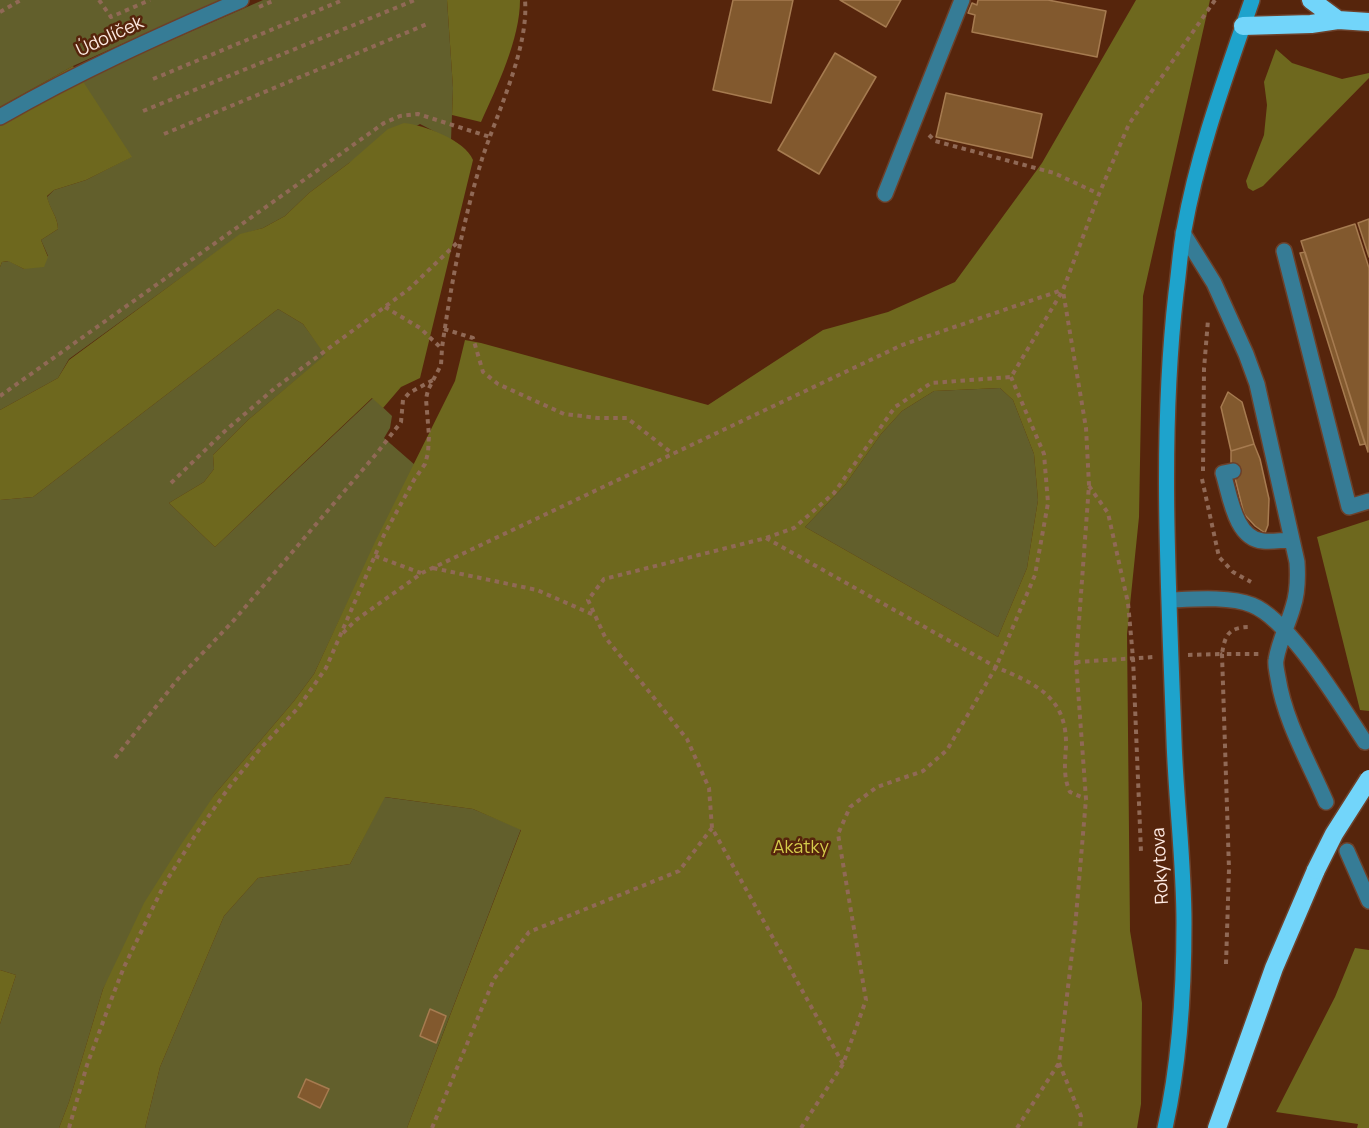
<!DOCTYPE html>
<html>
<head>
<meta charset="utf-8">
<style>
  body { margin:0 }
  canvas { display:block; background:#56250c }
</style>
</head>
<body>
<canvas width="1369" height="1128"></canvas>
<script>
const g = document.querySelector('canvas').getContext('2d');
g.lineJoin = 'round';
function fill(path, color) { g.fillStyle = color; g.fill(path, 'evenodd'); }
function trace(path, color, width, dash) { g.strokeStyle = color; g.lineWidth = width; g.lineCap = dash ? 'butt' : 'round'; g.setLineDash(dash || []); g.stroke(path); }
function write(font, color, halo, rows, align = 'center') {
  g.font = font + ' Manrope,sans-serif'; g.lineWidth = 5; g.setLineDash([]); g.textBaseline = 'middle'; g.strokeStyle = halo; g.fillStyle = color; for (const [text, x, y, turn = 0] of rows) {
    g.save(); g.translate(x, y); g.rotate((+turn || 0) * Math.PI / 180); g.textAlign = isNaN(turn) ? turn : align; if (halo) g.strokeText(text, 0, 0); g.fillText(text, 0, 0); g.restore();
  }
}
fill(new Path2D(`
  M0 0H220L73 66 0 107Z
  M263 0H447L453 88 451 140 420 124 349 163 309 193 285 216 263 228 240 235 69 359 58 378 0 410V267L2 262 9 261 24 269 48 256 41 240 58 229C58 217 49 208 47 197L54 190 86 180 131 157 81 82 153 48Z
  M278 309 303 324 326 355 248 420 213 455 214 469 204 482 169 503 215 547 373 398 392 416 390 428 384 438 415 465 376 542 314 674 294 701 215 794 103 989 69 1102 59 1128H0V1024L16 975 0 970V500L33 497Z
  M1000 388 1013 400 1034 454 1038 500 1027 568 998 637 805 527 845 485 881 434 902 411 934 391Z
  M384 797 473 809 521 829 407 1128H145L160 1067 224 916 258 878 350 864Z`), '#625f2c');
fill(new Path2D(`
  M447 0H520C520 39 497 87 481 122L452 115 453 88Z
  M1136 0H1210L1143 296 1139 517 1127 634 1130 931 1142 1003 1141 1104 1137 1128H407L521 830 473 809 385 797 350 864 258 878 224 916 160 1067 145 1128H59L69 1102 103 989 144 903 180 846 215 794 294 701 314 674 375 542 455 381 465 340 481 343 708 405 823 330 888 312 955 282 1042 163ZM1000 388 1013 400 1034 454 1038 500 1027 568 998 637 805 527 845 485 881 434 902 411 934 391Z
  M1276 49 1292 63 1342 79 1369 73V78L1263 186 1253 191 1248 188 1246 181 1264 135 1267 105 1264 82Z
  M73 66 132 157 86 180 54 190 47 196C49 208 58 217 58 229L41 240 48 257 44 267 24 269 8 261 2 262 0 267V107Z
  M404 123C424 125 465 140 473 160L420 378 401 387 383 408 372 398 215 547 169 503 204 482 214 469 213 455 248 420 325 355 303 324 278 309 33 497 0 500V410L58 378 69 360 240 234 263 228 285 216 309 193 349 163 388 129Z
  M1369 520V711L1360 710 1317 537Z
  M1355 948 1369 950V1128H1357L1358 1124 1276 1112 1335 997Z
  M0 970 16 975 0 1024Z`), '#6e681e');
const building = new Path2D(`
  M733 0H793L771 103 713 90Z
  M840 0H901L886 27Z
  M978 0H1048L1106 11 1097 57 972 32 975 15 968 13 972 3 977 5Z
  M835 53 876 77 819 174 778 150Z
  M946 93 1042 114 1032 158 936 137Z
  M1369 219V257L1358 223Z
  M1355 224 1369 268 1368 452 1301 241Z
  M1305 252 1365 444 1360 445 1300 253Z
  M1228 392 1242 402 1254 444 1231 451 1221 407Z
  M1254 444 1260 459 1269 499 1268 525 1265 533 1255 526 1244 514 1231 462V451Z
  M430 1009 446 1016 436 1043 420 1036Z
  M306 1079 329 1089 320 1108 298 1097Z`);
fill(building, '#82592e');
trace(building, '#a67b50', 1.5);
const lane = new Path2D(`
  M0 117C78 72 158 36 241 0
  M885 194 962 0
  M1183 233 1214 283 1246 354 1257 384 1297 562C1298 577 1298 592 1293 607 1288 625 1279 641 1276 660 1275 665 1277 672 1278 678 1285 722 1309 762 1326 802
  M1284 251 1349 507 1369 501
  M1233 471 1223 473C1230 495 1235 539 1263 541 1273 542 1282 540 1292 540
  M1170 600C1193 599 1230 596 1252 605 1290 620 1341 706 1365 742
  M1347 851 1369 901`);
const secondary = new Path2D(`
  M1165 1128C1180 1061 1184 991 1184 923 1184 862 1176 801 1174 740 1169 591 1159 441 1176 293 1179 272 1180 251 1184 230 1198 151 1226 76 1252 0`);
const highway = new Path2D(`
  M1311 0 1338 20
  M1243 26 1311 24 1338 20 1369 22
  M1217 1128 1274 968 1316 870`);
trace(lane, '#6d402a', 18);
trace(secondary, '#6d402a', 18);
trace(highway, '#6d402a', 21);
trace(new Path2D(`
  M99 0 111 17 150 0
  M259 7 275 0
  M0 12 21 0
  M153 79 343 0
  M143 111 415 0
  M164 134 427 24
  M929 135 935 141 1054 173 1099 194
  M385 307 420 328 441 348
  M444 329 473 338 483 372 498 384 564 414 598 418H627L673 454
  M0 396 384 123 400 116 418 114 490 137
  M1203 471 1204 369 1208 320
  M1202 479 1219 557 1233 572 1251 582
  M171 483 225 431 275 388 409 289 459 241
  M1089 486 1108 513 1128 603 1133 658 1141 852
  M766 538 996 667C1035 684 1067 696 1066 746 1065 762 1063 777 1070 792L1086 799
  M375 556 421 573
  M433 568 537 590 594 615
  M343 633 356 620 422 573 902 345 1062 290
  M1188 655 1222 654C1225 634 1229 627 1251 627
  M1076 662 1154 657
  M115 758 178 679 235 619 377 453 401 422 403 400 409 393 433 380
  M1226 964 1229 869 1222 654H1259
  M1059 1063 1081 1116 1080 1128
  M843 1064 712 828 709 788 687 739 605 637 588 600 604 579 766 538 794 528 834 493 895 407 931 383 1011 377 1063 290 1099 194 1129 124 1215 0
  M69 1128 87 1065 113 995 124 967 165 883 196 834 230 786 260 749 298 708 326 668 384 535 414 480 425 464 428 453 429 436 426 399 428 390 441 365 442 348C451 284 463 221 482 159 497 113 529 48 525 0
  M432 1128 494 979 529 932 679 871 712 828
  M801 1128 843 1064 866 1000 838 834 850 807 877 787 923 771 947 750 996 667 1035 575 1048 503 1044 454 1011 377
  M1017 1128 1059 1063 1075 928 1086 799 1076 662 1089 485 1086 428 1063 291`), '#906956', 4, [4.5, 4.5]);
trace(lane, '#367c96', 15);
trace(secondary, '#1ea3cc', 15);
trace(highway, '#72d5fa', 18);
const highwayBridge = new Path2D(`
  M1316 870 1334 834 1369 779`);
trace(highwayBridge, '#6d402a', 21, []);
trace(highwayBridge, '#72d5fa', 18);
write('18px', '#fde9e1', '#56250c', [
  ["Údolíček",110,37,-25],
  ["Rokytova",1161,866,-93]
]);
write('18px', '#d5cc4b', '#56250c', [
  ["Akátky",801,848]
]);
</script>
</body>
</html>
